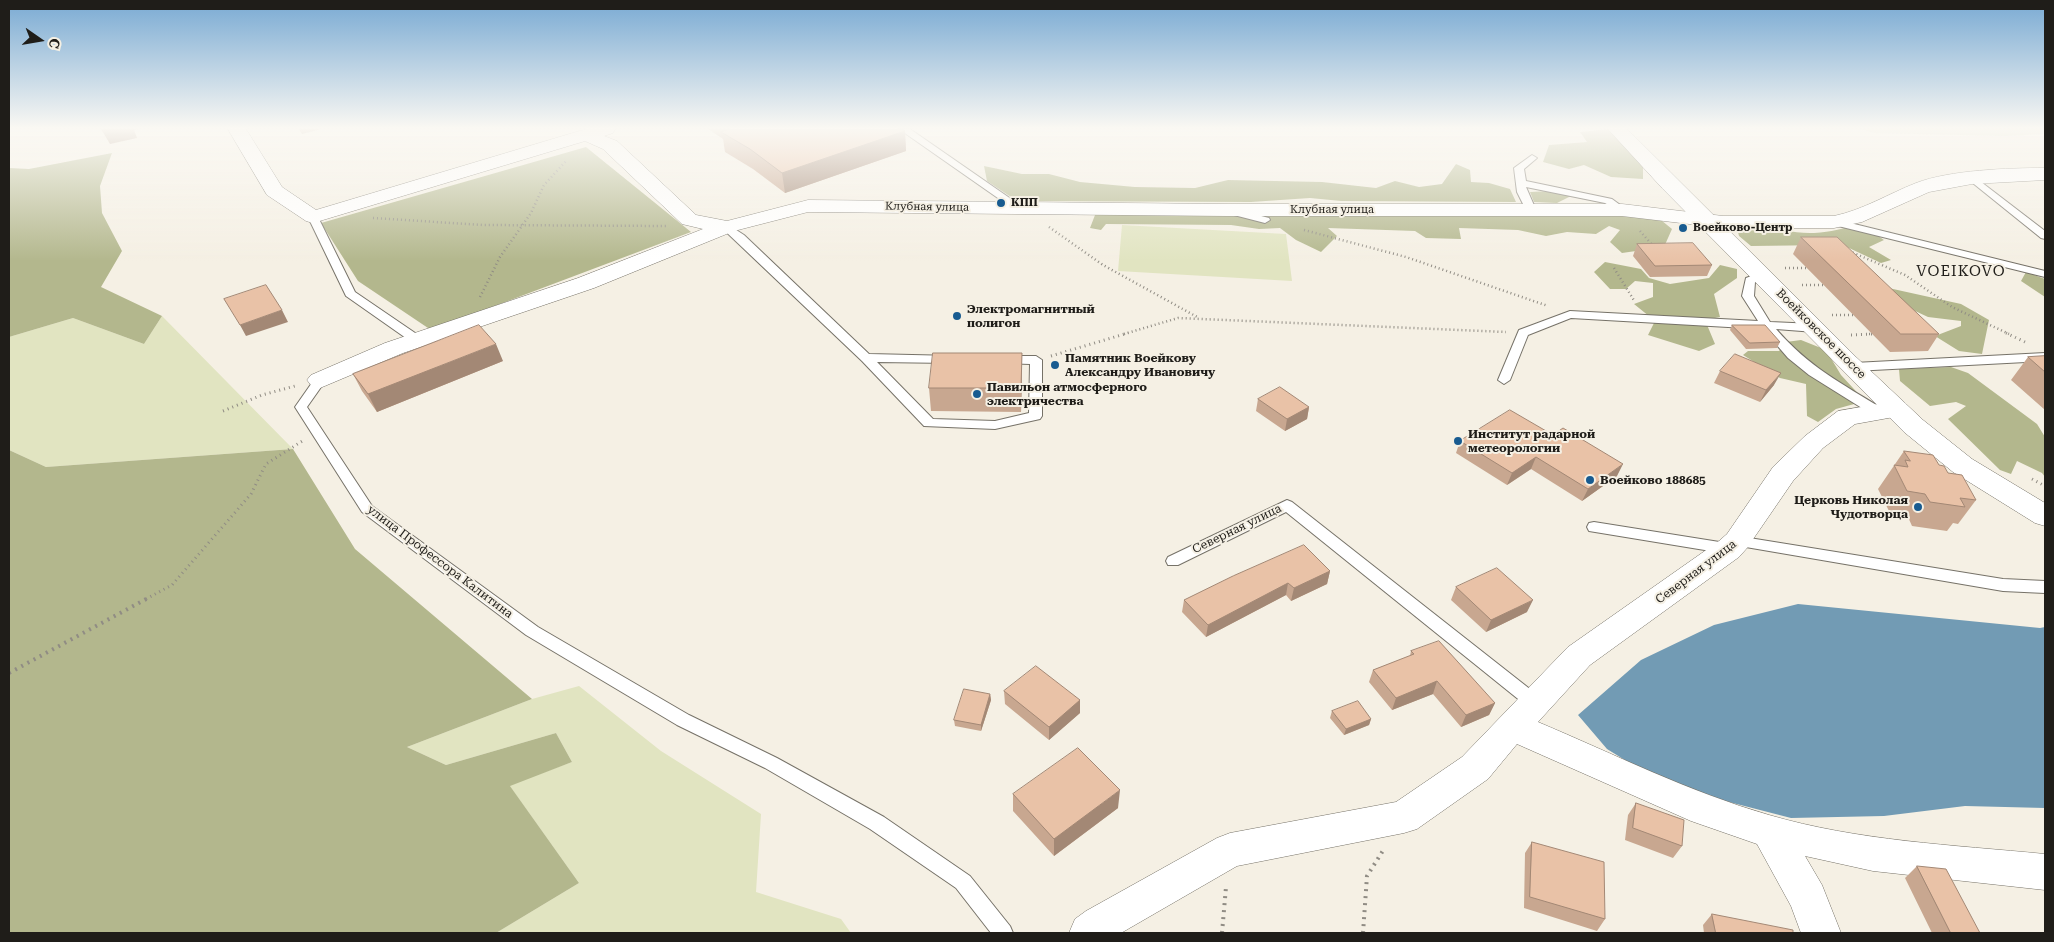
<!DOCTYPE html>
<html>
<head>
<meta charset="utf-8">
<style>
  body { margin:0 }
  #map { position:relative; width:2054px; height:942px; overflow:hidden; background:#f5f0e4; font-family:"Roboto Serif",serif }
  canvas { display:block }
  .frame { position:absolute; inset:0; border:10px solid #1f1d19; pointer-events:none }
  .north { position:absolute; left:15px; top:15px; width:50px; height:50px; -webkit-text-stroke:4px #f5f0e4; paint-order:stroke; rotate:103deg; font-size:14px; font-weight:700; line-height:20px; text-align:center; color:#1f1d19 }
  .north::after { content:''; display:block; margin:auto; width:18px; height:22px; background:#1f1d19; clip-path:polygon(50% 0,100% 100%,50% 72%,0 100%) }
</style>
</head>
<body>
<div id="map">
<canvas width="2054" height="942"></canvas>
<div class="frame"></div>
<div class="north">С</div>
</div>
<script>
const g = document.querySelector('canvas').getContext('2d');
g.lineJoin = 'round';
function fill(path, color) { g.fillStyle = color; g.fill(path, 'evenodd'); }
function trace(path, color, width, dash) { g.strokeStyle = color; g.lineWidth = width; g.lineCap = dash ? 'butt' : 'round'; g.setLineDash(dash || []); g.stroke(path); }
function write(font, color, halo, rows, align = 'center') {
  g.font = font + ' "Roboto Serif",serif'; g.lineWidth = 4; g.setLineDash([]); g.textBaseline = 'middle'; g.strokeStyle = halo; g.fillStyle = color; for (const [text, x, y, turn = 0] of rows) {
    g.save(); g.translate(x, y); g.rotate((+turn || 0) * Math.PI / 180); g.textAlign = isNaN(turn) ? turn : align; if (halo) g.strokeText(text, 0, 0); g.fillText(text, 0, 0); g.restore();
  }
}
fill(new Path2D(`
  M1860 129H2045V134L2006 136 1875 133Z
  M1122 225 1286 234 1292 281 1118 271Z
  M162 316 293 449 46 467 9 450V337L73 318 144 344Z
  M579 686 661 751 761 814 756 892 841 919 851 933H496L579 883 509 785 572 762 556 733 446 765 407 747 532 699Z`), '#e1e4c1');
fill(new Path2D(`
  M1609 129 1643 164V179L1611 177 1584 165 1569 169 1543 162 1549 145 1587 142 1580 132Z
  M586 147 691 232 431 330 358 281 321 223Z
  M112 153 100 186 102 213 122 251 101 287 162 316 144 344 73 318 9 337V168L29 169Z
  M1456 164 1470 170 1471 182 1489 183 1510 189 1516 202 1341 201 1310 198 1251 202 1017 201 987 181 984 166 1022 174H1049L1080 182 1135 187 1195 188 1228 180 1322 182 1376 188 1395 181 1419 187 1442 184Z
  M1550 191 1573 195 1557 203 1534 202 1530 192Z
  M1273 213 1656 216 1672 229 1664 247 1622 253 1610 242 1620 230 1609 226 1596 234 1567 232 1546 236 1518 230 1459 228 1461 239 1426 238 1415 231 1328 228 1337 236 1321 252 1296 240 1280 228 1259 229 1231 225 1106 224 1101 230 1090 228 1095 215Z
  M1756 225C1775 228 1796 234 1814 233 1846 232 1852 217 1884 240L1869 247 1891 260 1881 263 1849 248 1830 245 1751 246 1739 236 1737 228Z
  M1605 262 1641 269 1649 278 1670 284 1709 278 1720 265 1737 269V278L1714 294 1720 317 1705 320 1715 344 1699 351 1648 335 1655 321 1634 304 1653 297V283L1635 281 1626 289H1610L1594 272Z
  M2026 272 2045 279V297L2021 281Z
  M1884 287 1961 304 1989 320 1982 354 1959 351 1935 336 1961 326V321L1928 317 1885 297Z
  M1801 340 1826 350 1841 375 1865 401 1836 409 1818 422 1807 416 1806 384 1780 378 1743 355 1748 351H1779L1786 342Z
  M1951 367 1968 373 2037 424 2045 437V477L2042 473 2017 461 2011 474 2000 470 1948 419 1966 406 1956 402 1930 406 1900 381 1899 369Z
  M293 449 355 549 532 699 407 747 446 765 556 733 572 762 510 786 579 883 496 933H9V450L46 467Z`), '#b3b78d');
fill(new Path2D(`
  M1798 604 2040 628 2045 627V808L1965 806 1884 816 1791 818 1667 786 1607 749 1578 715 1641 660 1714 625Z`), '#729bb4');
const service = new Path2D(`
  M899 129H910L1024 208 1019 211 1015 210Z
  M1532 155 1537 158 1524 169 1526 181 1612 199 1627 210 1622 213 1605 203 1526 187 1536 210 1531 213 1527 212 1517 192 1514 168Z
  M1972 175 2045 231V239L2041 238 1969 180V176Z
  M1234 209 1269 218 1270 220 1265 223 1230 214V210Z
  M313 214 318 217 355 292 421 337 423 340 421 343H413L346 296 308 217Z
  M1834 219 2045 271V277L1830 224V220Z
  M727 224 744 235 869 354 955 356 957 359 955 362 951 363 877 362 933 419 995 421 1029 413 1030 364 1001 363 999 360 1001 357 1005 356H1036L1042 360V416L1040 419 995 429 924 426 862 361 723 229 722 227Z
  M1762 272 1768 275 1755 282 1754 296 1770 322 1815 324 1821 328 1815 332 1776 329C1809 367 1841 383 1883 409L1884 412 1883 415H1873L1809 375 1788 358 1763 329 1571 318 1528 335 1510 380 1504 384 1498 380 1519 330 1570 311 1758 321 1742 296 1746 278Z
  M2045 353V361L1854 371 1848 367 1854 363Z
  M320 376 326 380 307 407 372 506 538 627 689 715 777 758 884 817 970 876 1010 926 1013 933H991L956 888 870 829 765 768 677 725 526 635 362 512 295 407 316 377Z
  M1287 500 1292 502 1540 697 1542 702 1540 707 1534 709 1528 707 1286 512 1178 565H1168L1166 561 1168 557Z
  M1594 522 1732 544 1730 541 1732 537 1737 536 2003 579 2045 581V593L2003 591 1734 545 1736 549 1734 553 1729 554 1589 531 1587 527 1589 523Z`);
const minor = new Path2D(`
  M228 129H246L282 187 316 210 586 129H615L613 133 604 136 617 141 696 215 727 221 808 200 1227 204H1622L1723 216H1834C1863 210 1888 194 1916 183 1950 170 2008 168 2045 168V180L1972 184 1929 192 1862 222 1834 228H1723L1622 216H1227L808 212 734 231 594 288 403 353 320 388 311 385 307 380 311 375 385 343 578 278 703 229 682 224 603 149 585 141 313 223 306 221 267 195Z
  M1896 401 1905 403 1909 409 1905 415 1855 424 1823 448 1793 481 1747 548 1739 557 1590 665 1538 722C1614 754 1689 792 1769 815 1858 841 1953 845 2045 854V890L1873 871 1805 856 1822 885 1841 933H1801L1791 906 1757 844 1691 821 1517 744 1488 779 1417 829 1404 833 1237 866 1121 933H1069L1075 919 1086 911 1217 838 1230 833 1396 802 1462 757 1568 647 1719 541 1727 534 1773 467 1805 436 1838 411Z`);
const tertiary = new Path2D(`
  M1608 129H1627L1856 357 1923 420 1972 459 2045 503V526L2035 523 1953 472 1904 432 1663 189Z`);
trace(service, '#767268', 2);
trace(minor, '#767268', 1);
trace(tertiary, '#767268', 1);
trace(new Path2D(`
  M373 218 483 225 667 226
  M1049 227 1103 265 1199 318
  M1304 230 1406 257 1548 306
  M1640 231 1654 247
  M1849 251 1905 275 1952 307 2009 334
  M1614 268 1635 302
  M1785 268H1806
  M1802 285H1824
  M480 297 500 257 531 213 544 185 567 160
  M1832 315H1853
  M1124 334 1178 318 1506 332
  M1869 334H1872`), '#908c84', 2.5, [1, 3]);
trace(new Path2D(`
  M2006 333 2025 342
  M1851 335 1872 334
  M1051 356 1128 333
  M223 411 262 395 295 386
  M2032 479 2045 486
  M146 599 172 585 251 494 266 464 304 440`), '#908c84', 3, [1, 4]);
trace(new Path2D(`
  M9 673 148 598
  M1222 933 1226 887
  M1363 933 1367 876 1384 849`), '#908c84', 4, [2, 5]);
fill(service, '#fff');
fill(minor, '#fff');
fill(tertiary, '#fff');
fill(new Path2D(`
  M708 129H902L905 131 906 151 785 193 753 169 725 152 723 139Z
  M1801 237 1939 334 1928 351 1890 352 1793 254Z
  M1637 244 1712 265 1707 276 1650 277 1633 256Z
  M1732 325 1780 342 1777 348 1746 349 1730 330Z
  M1022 353 1021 412 931 411 929 388Z
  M2045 356V410L2011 380 2028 357Z
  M503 361 377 412 362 391 353 374Z
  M1720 371 1774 385 1760 402 1714 383Z
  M1258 399 1309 407 1307 419 1285 431 1256 411Z
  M1553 435 1617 476 1582 501 1531 469 1507 485 1456 453 1460 441Z
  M1904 451 1939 465 1948 473 1976 500 1958 524 1953 523 1947 531 1912 526 1908 517 1891 515 1878 489Z
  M1330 571 1327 584 1291 601 1286 595 1206 637 1182 612 1184 600Z
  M1456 587 1527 612 1486 632 1451 600Z
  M1411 651 1495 703 1489 715 1461 727 1433 694 1392 710 1369 682 1373 670 1410 656Z
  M1004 691 1080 700V713L1049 740 1005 704Z
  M990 694 991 700 981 731 955 726 954 720Z
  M1332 711 1371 719 1369 725 1344 735 1330 718Z
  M1013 794 1118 808 1054 856 1013 811Z
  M1636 803 1682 846 1673 858 1625 840 1628 815Z
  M1532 842 1605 919 1597 931 1524 908 1525 853Z
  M1917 866 1980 933H1932L1905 878Z
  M1712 914 1793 933H1704L1703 925Z`), '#c8a790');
fill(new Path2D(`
  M101 129H139L134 130 137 138 110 144Z
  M299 129H321L302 134Z
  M905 131 906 151 785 193 782 173Z
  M282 310 288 322 246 336 240 325Z
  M496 344 503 361 377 412 368 394Z
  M1022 353V376L1021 412V388Z
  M1781 373 1774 385 1760 402 1766 390Z
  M1309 407 1307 419 1285 431 1287 419Z
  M1536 457 1531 469 1507 485 1512 473Z
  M1623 464 1617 476 1582 501 1588 489Z
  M1330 571 1327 584 1291 601 1294 588Z
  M1288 583 1286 595 1206 637 1208 625Z
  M1533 600 1527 612 1486 632 1491 620Z
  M1437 681 1433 694 1392 710 1396 698Z
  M990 694 991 700 981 731V725Z
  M1080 700V713L1049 740V727Z
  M1495 703 1489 715 1461 727 1466 715Z
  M1371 719 1369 725 1344 735 1346 729Z
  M1120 790 1118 808 1054 856V839Z`), '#a38875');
const building = new Path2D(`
  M730 129H902L905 131 782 173 750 149 721 132Z
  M1801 237H1837L1939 334H1901Z
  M1693 243 1712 265 1655 266 1637 244Z
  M266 285 282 310 240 325 224 299Z
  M479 325 496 344 368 394 353 374Z
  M1732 325H1765L1780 342 1750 343Z
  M933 353H1022L1021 388H929Z
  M1735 354 1781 373 1766 390 1720 371Z
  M2045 356V372L2028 357Z
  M1280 387 1309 407 1287 419 1258 399Z
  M1510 410 1553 435 1563 428 1623 464 1588 489 1536 457 1512 473 1460 441Z
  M1904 451 1933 455 1939 465 1944 466 1948 473 1962 475 1976 500 1960 498 1965 507 1930 502 1925 494 1907 491 1894 465 1908 467 1905 460 1910 461Z
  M1304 545 1330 571 1294 588 1288 583 1208 625 1184 600 1233 576Z
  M1497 568 1533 600 1491 620 1456 587Z
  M1439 641 1495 703 1466 715 1437 681 1396 698 1373 670 1414 654 1411 651Z
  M1036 666 1080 700 1049 727 1004 691Z
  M964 689 990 694 981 725 954 720Z
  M1358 701 1371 719 1346 729 1332 711Z
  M1078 748 1120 790 1054 839 1013 794Z
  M1636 803 1684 820 1682 846 1633 828Z
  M1532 842 1604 862 1605 919 1530 897Z
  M1917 866 1946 869 1980 933H1951Z
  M1712 914 1793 930V933H1716Z`);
fill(building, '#e9c2a7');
trace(building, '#a38875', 1);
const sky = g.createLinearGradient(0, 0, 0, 261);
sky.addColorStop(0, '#79aad3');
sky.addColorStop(0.49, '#faf8f3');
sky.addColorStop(1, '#faf8f300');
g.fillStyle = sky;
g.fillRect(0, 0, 2054, 261);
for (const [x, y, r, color] of [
  [1001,203,5,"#185b90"],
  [1683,228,5,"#185b90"],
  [957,316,5,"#185b90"],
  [1055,365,5,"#185b90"],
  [977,394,5,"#185b90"],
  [1458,441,5,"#185b90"],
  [1590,480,5,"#185b90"],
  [1918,507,5,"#185b90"]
]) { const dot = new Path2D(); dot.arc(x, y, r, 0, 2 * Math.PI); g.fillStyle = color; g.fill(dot); trace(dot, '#f5f0e4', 2); }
write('bold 11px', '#1f1d19', '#f5f0e4', [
  ["КПП",1011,203],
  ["Воейково-Центр",1693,228]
], 'left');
write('11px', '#1f1d19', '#f5f0e4', [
  ["Клубная улица",927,207,1],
  ["Клубная улица",1332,210]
]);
write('bold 12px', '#1f1d19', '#f5f0e4', [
  ["Электромагнитный",967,309],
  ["полигон",967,323],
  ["Памятник Воейкову",1065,358],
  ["Александру Ивановичу",1065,372],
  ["Павильон атмосферного",987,387],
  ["электричества",987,401],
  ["Институт радарной",1468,434],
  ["метеорологии",1468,448],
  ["Воейково 188685",1600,480],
  ["Церковь Николая",1908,500,"right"],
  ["Чудотворца",1908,514,"right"]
], 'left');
write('12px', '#1f1d19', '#f5f0e4', [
  ["Воейковское шоссе",1821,334,45],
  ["Северная улица",1237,529,-26],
  ["улица Профессора Калитина",440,562,37],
  ["Северная улица",1696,572,-37]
]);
g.letterSpacing = '1px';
write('15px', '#1f1d19', '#f5f0e4', [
  ["VOEIKOVO",1961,272]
]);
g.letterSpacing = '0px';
</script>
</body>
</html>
